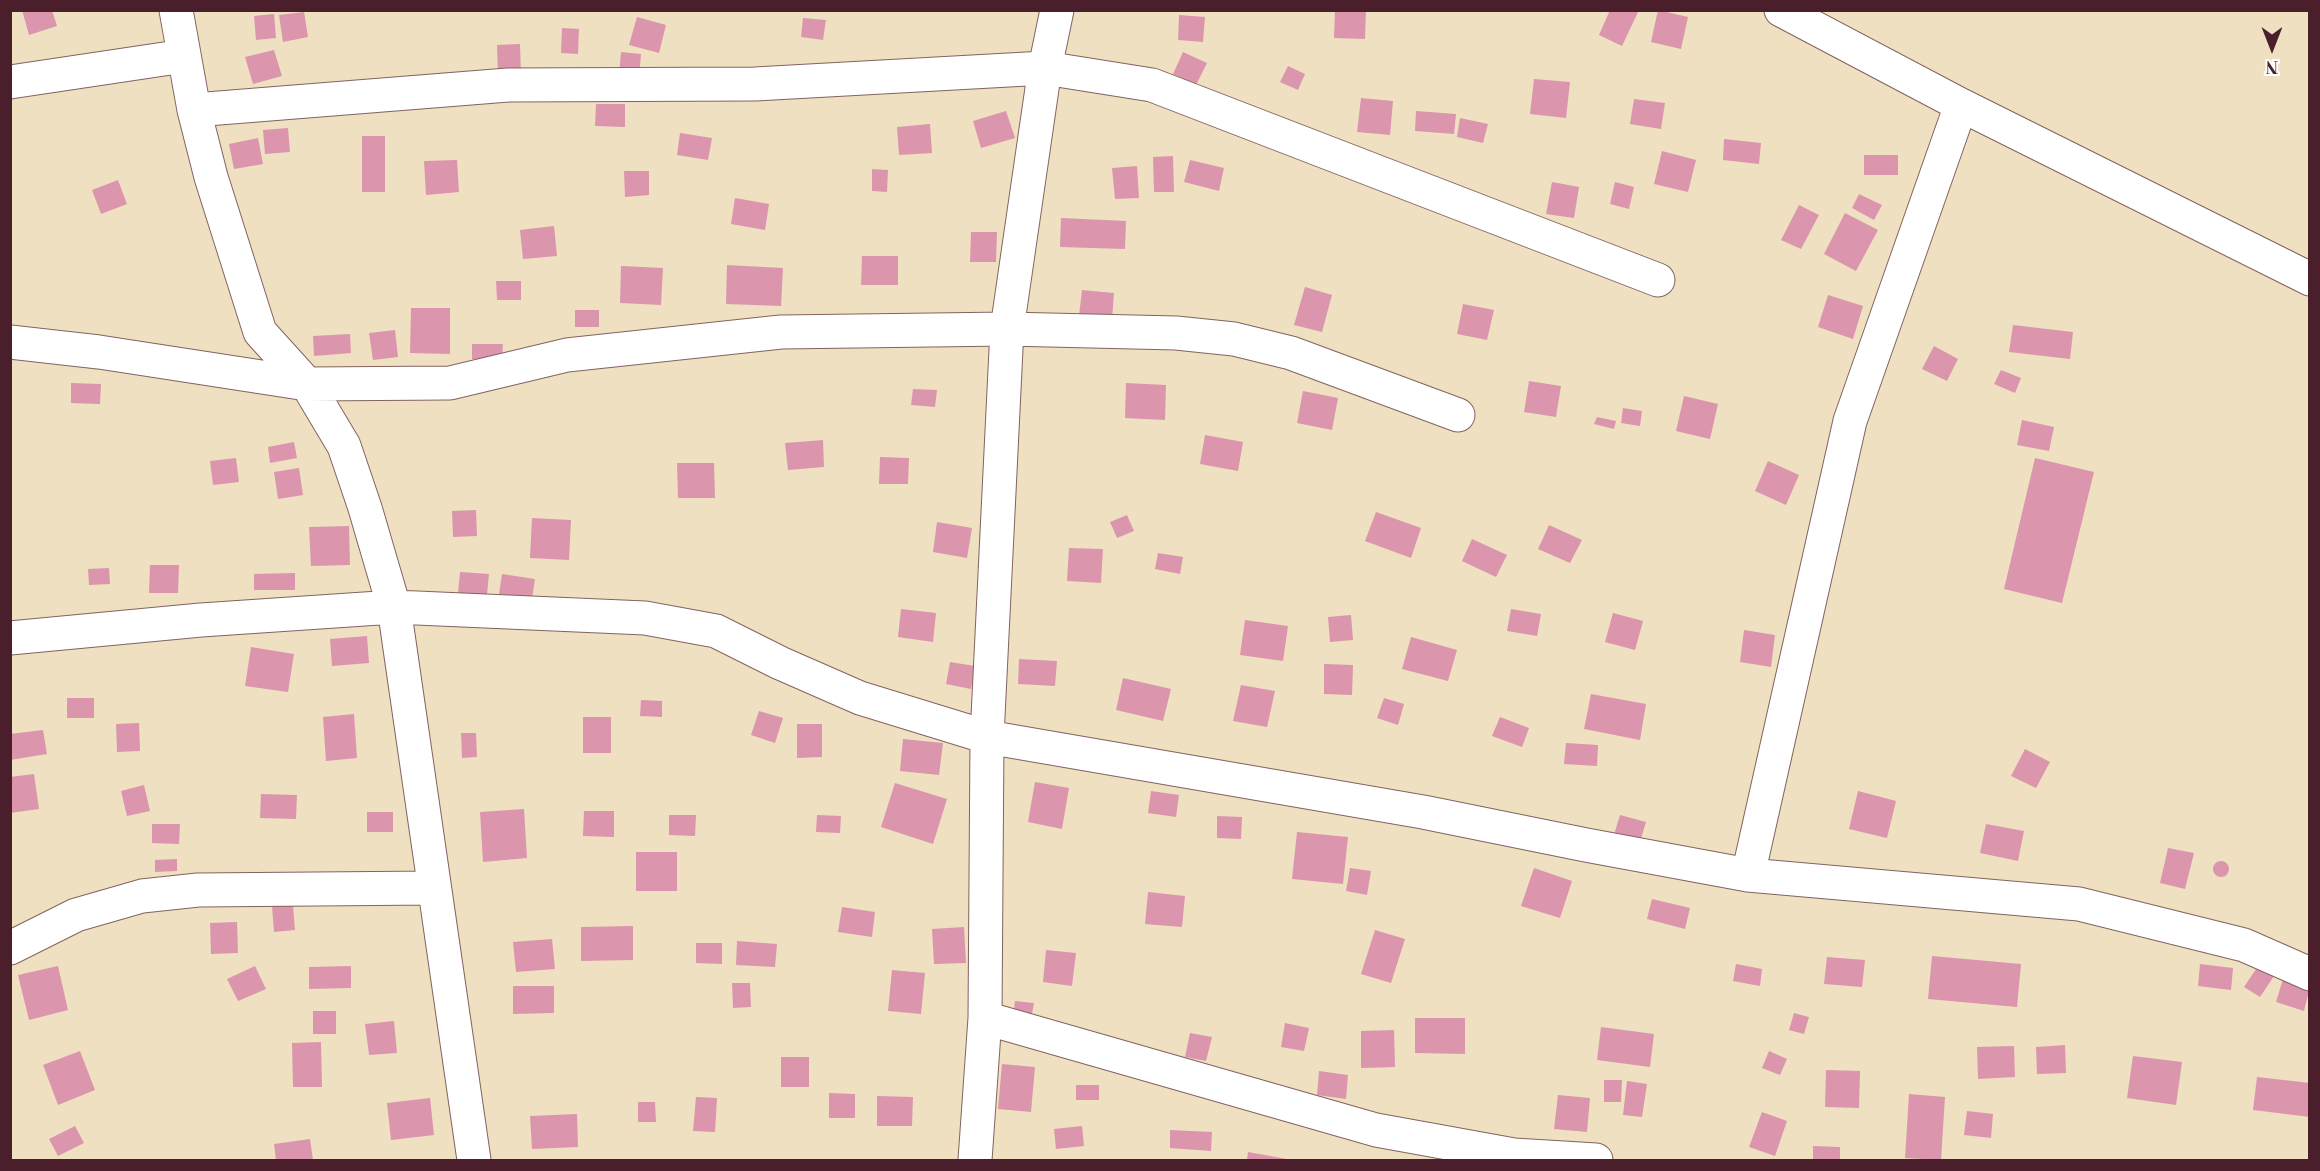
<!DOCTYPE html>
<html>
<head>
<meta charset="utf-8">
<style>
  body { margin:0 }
  #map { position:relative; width:2320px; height:1171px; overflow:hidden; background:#eee0c0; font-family:"Libre Bodoni",serif }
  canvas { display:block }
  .frame { position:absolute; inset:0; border:12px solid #4a1f2b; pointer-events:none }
  .north { position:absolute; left:2242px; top:18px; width:60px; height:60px; -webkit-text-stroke:4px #fff; paint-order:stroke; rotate:180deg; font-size:16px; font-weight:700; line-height:24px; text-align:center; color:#4a1f2b }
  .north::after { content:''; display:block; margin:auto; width:21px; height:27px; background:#4a1f2b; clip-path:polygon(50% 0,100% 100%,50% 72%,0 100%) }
</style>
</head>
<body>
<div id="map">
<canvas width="2320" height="1171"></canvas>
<div class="frame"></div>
<div class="north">N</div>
</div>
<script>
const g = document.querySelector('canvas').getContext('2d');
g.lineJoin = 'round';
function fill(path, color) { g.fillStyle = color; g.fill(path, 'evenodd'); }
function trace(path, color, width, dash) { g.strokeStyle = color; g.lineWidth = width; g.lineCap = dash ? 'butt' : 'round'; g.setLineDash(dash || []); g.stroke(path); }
fill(new Path2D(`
  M22 10H52L57 26 29 35Z
  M1335 10H1366L1365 39 1334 38Z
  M1610 10H1639L1622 46 1599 35Z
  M1658 10 1688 17 1681 49 1651 42Z
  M304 12 308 37 283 42 279 15Z
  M274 14 276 38 256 40 254 16Z
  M1179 15 1205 17 1203 42 1178 40Z
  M637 17 666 25 659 53 629 45Z
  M803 18 826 20 823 40 801 37Z
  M562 28 579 29 578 54 561 53Z
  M520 44 521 75 498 76 497 45Z
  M274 50 282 76 253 84 245 57Z
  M621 52 641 54 639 77 619 76Z
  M1183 52 1207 63 1196 85 1173 74Z
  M1288 66 1305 74 1298 90 1280 82Z
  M1534 79 1570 82 1566 118 1530 114Z
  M1361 98 1393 101 1390 135 1357 132Z
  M1634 99 1665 103 1661 129 1630 124Z
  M596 104H625V127L595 126Z
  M1006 111 1015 138 981 148 973 121Z
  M1416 111 1456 114 1454 134 1415 131Z
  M1460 118 1488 124 1483 143 1457 137Z
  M930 124 932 153 899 155 897 127Z
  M288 128 290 152 265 154 263 130Z
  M680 133 712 138 708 160 677 155Z
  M362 136H385V192H362Z
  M258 138 263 164 234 169 229 144Z
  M1724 139 1761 143 1759 164 1723 160Z
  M1662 151 1696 160 1688 192 1654 184Z
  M1864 155H1898V175H1864Z
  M1173 156 1174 192H1154L1153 157Z
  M457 160 459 192 426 195 424 161Z
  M1190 160 1224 168 1219 191 1184 182Z
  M1137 166 1139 198 1115 199 1112 168Z
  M872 169 888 170 887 192 872 191Z
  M624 171H649V195L625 197Z
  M118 180 127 204 101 214 92 190Z
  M1552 182 1579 187 1574 218 1546 214Z
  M1615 182 1634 187 1629 209 1610 204Z
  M1859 194 1882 205 1874 220 1852 208Z
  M735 198 769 204 765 230 731 224Z
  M1799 205 1819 215 1801 249 1781 240Z
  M1845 213 1878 230 1856 271 1824 254Z
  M1061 218 1126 221 1125 249 1060 247Z
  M554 226 557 256 523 259 520 230Z
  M971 232H997L996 262H970Z
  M862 256H898V285H861Z
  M727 265 783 268 781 306 726 304Z
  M621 266 663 268 661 305 620 303Z
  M496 281H521V300H497Z
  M1305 287 1332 295 1322 332 1294 325Z
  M1082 290 1114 293 1112 319 1079 316Z
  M1828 295 1863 306 1853 339 1818 327Z
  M1463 304 1494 310 1487 340 1457 334Z
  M411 308H450V354L410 353Z
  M575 310H599V327H575Z
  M2013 325 2073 332 2070 359 2009 352Z
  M395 330 398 357 373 360 369 333Z
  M350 334 351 353 314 356 313 336Z
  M472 344H503L502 359H472Z
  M1934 346 1958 359 1947 381 1922 369Z
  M2001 370 2021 378 2015 393 1994 384Z
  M1529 381 1561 386 1556 417 1524 412Z
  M71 383 101 384 100 404 71 403Z
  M1126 383 1166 385 1165 420 1125 418Z
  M913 389 937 390 935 407 911 405Z
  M1303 391 1338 398 1332 430 1297 423Z
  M1684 396 1718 404 1710 439 1676 431Z
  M1623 408 1642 411 1640 426 1621 423Z
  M1597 417 1616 421 1614 429 1594 424Z
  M2022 420 2054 427 2049 451 2017 445Z
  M1205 435 1243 442 1238 471 1200 464Z
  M823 440 824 467 788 470 785 443Z
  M294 442 297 458 270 463 268 447Z
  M880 457 909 458 908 484H879Z
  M236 458 239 482 213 485 210 461Z
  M2035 458 2094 472 2062 603 2004 589Z
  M1768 461 1799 475 1786 505 1755 491Z
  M677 463H714L715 498H678Z
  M299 468 303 495 278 499 274 472Z
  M476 510 477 536 453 537 452 511Z
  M1376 512 1421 528 1411 558 1365 541Z
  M1127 515 1134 531 1117 538 1110 522Z
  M532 518 571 520 569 560 530 558Z
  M937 522 972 528 967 558 933 552Z
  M1549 525 1582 540 1570 563 1538 549Z
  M349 526 350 565 311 566 309 527Z
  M1472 539 1507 555 1496 577 1462 561Z
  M1069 548 1103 549 1101 583 1067 581Z
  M1158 553 1183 557 1180 574 1155 569Z
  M150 565H179L178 593H149Z
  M109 568 110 584 89 585 88 569Z
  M460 572 489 574 486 605 457 603Z
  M295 573V590H254V574Z
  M502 574 535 579 532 599 499 594Z
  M901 609 936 613 933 642 898 637Z
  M1511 609 1541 614 1537 636 1507 631Z
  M1613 613 1643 621 1635 650 1605 642Z
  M1351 615 1353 640 1330 642 1328 617Z
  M1245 620 1288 626 1283 661 1240 655Z
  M1744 630 1775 635 1771 667 1740 662Z
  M367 636 369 663 332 666 330 639Z
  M1411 637 1457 650 1448 681 1402 669Z
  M251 647 294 654 288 692 245 686Z
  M1019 659 1057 661 1055 686 1018 684Z
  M950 662 975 666 971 689 946 684Z
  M1324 664 1353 665 1352 695 1324 694Z
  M1123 678 1171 689 1163 721 1116 710Z
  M1241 685 1275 691 1267 727 1233 721Z
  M1591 694 1646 704 1640 740 1584 729Z
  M67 698H94V718H67Z
  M1384 698 1404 704 1398 725 1377 718Z
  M641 700 662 701V717L640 716Z
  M759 711 783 718 775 743 751 735Z
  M354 714 357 758 326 761 323 717Z
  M583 717H611V753H583Z
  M1500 717 1529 728 1522 747 1492 736Z
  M139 723 140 751 117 752 116 724Z
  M797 724H822V757L797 758Z
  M43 730 47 754 10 760V734Z
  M461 733H476L477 757 462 758Z
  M903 739 943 743 939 775 900 771Z
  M1566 743 1598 745 1597 766 1564 764Z
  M2025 749 2050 762 2036 788 2011 776Z
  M34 774 39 809 10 813V777Z
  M1035 782 1069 788 1062 829 1028 822Z
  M895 783 947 799 933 844 881 827Z
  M144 785 150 811 127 816 121 791Z
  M1151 791 1179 795 1176 817 1148 813Z
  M1858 791 1896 801 1887 838 1849 829Z
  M261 794 297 795 296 819 260 818Z
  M524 809 527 858 483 862 480 812Z
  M584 811H614V837L583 836Z
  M367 812H393V832H367Z
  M669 815H696L695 836 669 835Z
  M817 815 841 816 840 833 816 832Z
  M1620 815 1646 822 1639 845 1613 838Z
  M1217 816 1242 817 1241 839 1217 838Z
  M152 824H180L179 844 152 843Z
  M1986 824 2024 831 2018 861 1980 853Z
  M1297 832 1348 837 1343 884 1292 879Z
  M2168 848 2194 853 2185 889 2160 883Z
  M636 852H677V891H636Z
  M177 859V871L155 872V860Z
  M2213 869a8 8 0 1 1 16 0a8 8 0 1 1-16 0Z
  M1350 868 1371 871 1367 895 1346 891Z
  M1534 868 1572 881 1560 918 1521 906Z
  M1148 892 1185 896 1182 927 1145 924Z
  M1652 899 1690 908 1685 929 1647 919Z
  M293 905 295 930 274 932 272 906Z
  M842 907 875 912 872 937 838 932Z
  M237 922 238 953 211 954 210 923Z
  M633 926V960L581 961V927Z
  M964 927 966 963 934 964 932 929Z
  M1375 930 1405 939 1391 983 1361 974Z
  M552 939 555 969 516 972 513 942Z
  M737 941 777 944 775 967 736 965Z
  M696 943H722V964L696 963Z
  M1046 950 1076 953 1072 986 1043 982Z
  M1932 956 2021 964 2017 1007 1928 999Z
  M1827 957 1865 960 1862 987 1824 984Z
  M2260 963 2276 973 2260 997 2244 987Z
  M1736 964 1762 969 1760 986 1733 981Z
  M2200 964 2233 968 2231 990 2198 986Z
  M58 966 68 1010 29 1020 18 975Z
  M255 966 266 989 238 1001 227 979Z
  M351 966V988L309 989V967Z
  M892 970 925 973 921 1014 888 1011Z
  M2283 979 2310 987 2304 1011 2276 1002Z
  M732 983H750L751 1007 733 1008Z
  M513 986H554V1013L513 1014Z
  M1015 1001 1034 1003 1031 1019 1013 1017Z
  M313 1011H336V1034H313Z
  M1794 1013 1809 1017 1804 1034 1789 1030Z
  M1415 1018H1465V1054L1415 1053Z
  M394 1021 397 1053 369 1055 365 1024Z
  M1285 1023 1309 1028 1304 1051 1281 1047Z
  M1601 1027 1654 1034 1650 1067 1597 1060Z
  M1394 1030 1395 1067 1361 1068V1031Z
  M1190 1033 1212 1037 1206 1061 1185 1057Z
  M321 1042 322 1087H293L292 1043Z
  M2065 1045 2066 1073 2037 1074 2036 1047Z
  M2014 1046 2015 1077 1978 1079 1977 1047Z
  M80 1051 95 1090 58 1105 43 1065Z
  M1769 1051 1787 1059 1780 1075 1762 1068Z
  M2133 1056 2182 1062 2176 1105 2127 1098Z
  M781 1057H809V1087H781Z
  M1002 1064 1035 1067 1031 1112 998 1109Z
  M1826 1070 1860 1071 1859 1108 1825 1107Z
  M1319 1071 1348 1075 1346 1099 1317 1095Z
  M2257 1077 2310 1083V1117L2253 1110Z
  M1604 1080H1622L1621 1102H1604Z
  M1627 1081 1647 1084 1642 1117 1623 1115Z
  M1076 1085H1099V1100H1076Z
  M829 1093 855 1094V1118H829Z
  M1909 1094 1945 1097 1941 1160 1905 1158Z
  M1558 1095 1590 1098 1587 1132 1554 1129Z
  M877 1096 913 1097 912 1126H877Z
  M696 1097 717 1098 715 1132 693 1131Z
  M430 1098 434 1135 391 1140 387 1103Z
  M638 1102H655L656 1122H638Z
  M1967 1111 1993 1114 1991 1138 1964 1135Z
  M1762 1112 1787 1121 1775 1156 1749 1147Z
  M577 1114 578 1147 532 1149 530 1116Z
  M75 1126 84 1143 58 1156 49 1139Z
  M1082 1126 1084 1146 1056 1149 1054 1129Z
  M1170 1130 1212 1132 1211 1151 1170 1148Z
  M310 1139 313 1160H276L274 1144Z
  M1813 1146 1840 1147V1160H1813Z
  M1248 1152 1287 1159V1160H1247Z`), '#db96ad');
const minor = new Path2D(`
  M176 10 194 110 211 177 260 332 307 384 344 446 365 508 394 607 474 1160
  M1781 10 1961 105 2310 279
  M10 82 184 56
  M194 110 508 85 755 84 1045 68 1152 85 1658 280
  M10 342 99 352 307 384 450 383 567 355 781 332 1007 329 1176 333 1234 339 1291 353 1458 415
  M10 638 201 620 394 607 645 618 716 631 780 663 860 698 987 737 1423 812 1586 845 1748 875 2079 904 2244 945 2310 974
  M1748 875 1850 421 1961 105
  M10 948 76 915 142 896 198 890 433 888
  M985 1018 1376 1130 1514 1155 1596 1160
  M975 1160 985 1018 987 737 1007 329 1045 68 1057 10`);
trace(minor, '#83635f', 35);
trace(minor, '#fff', 33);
</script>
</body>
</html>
